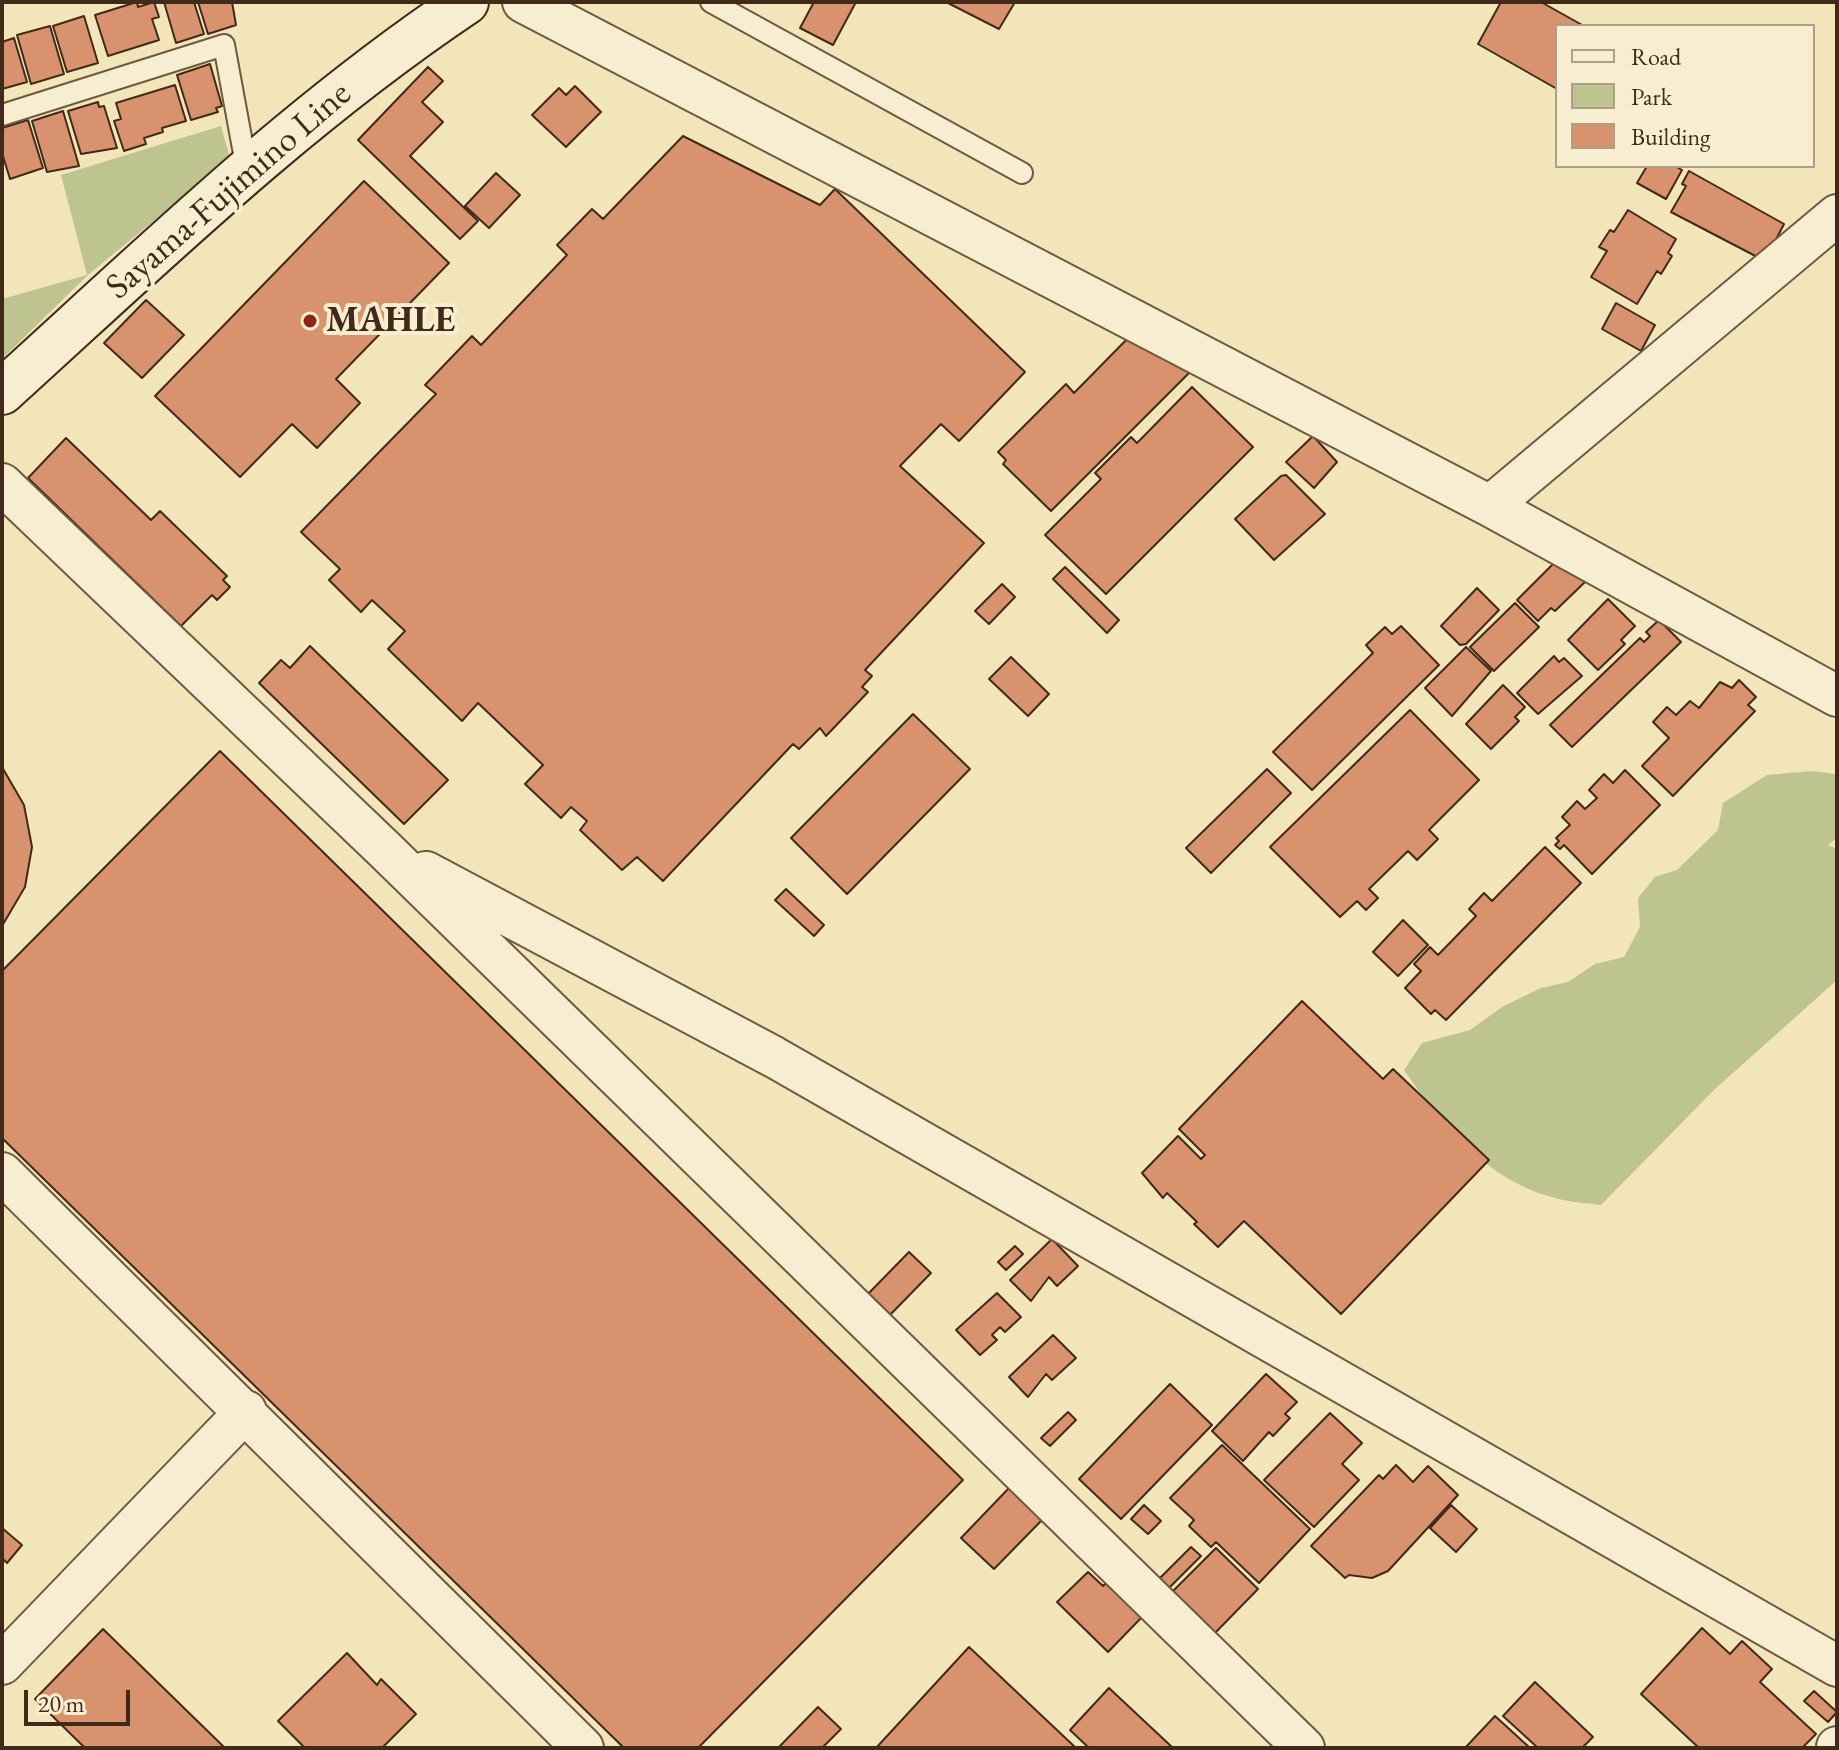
<!DOCTYPE html>
<html>
<head>
<meta charset="utf-8">
<style>
  body { margin:0 }
  #map { position:relative; width:1839px; height:1750px; overflow:hidden; background:#f3e5ba; font-family:"EB Garamond",serif }
  canvas { display:block }
  .frame { position:absolute; inset:0; border:4px solid #412a19; pointer-events:none }
  .legend { position:absolute; left:1555px; top:24px; width:260px; height:144px; box-sizing:border-box; background:#f7eed2; border:2px solid #aea088; margin:0; padding:10px 14px; list-style:none; font-size:24px; color:#412a19 }
  .legend li { display:flex; align-items:center; gap:16px; height:40px }
  .legend b { width:40px; border:2px solid #aea088 }
  .scale { position:absolute; left:24px; top:1690px; width:106px; height:36px; box-sizing:border-box; border:4px solid #412a19; border-top:0; padding-left:10px; font-size:24px; line-height:28px; white-space:nowrap; color:#412a19; -webkit-text-stroke:6px #f7eed2; paint-order:stroke }
</style>
</head>
<body>
<div id="map">
<canvas width="1839" height="1750"></canvas>
<div class="frame"></div>
<ul class="legend">
<li><b style="height:10px;background:#f7eed2"></b>Road</li>
<li><b style="height:22px;background:#bdc48f"></b>Park</li>
<li><b style="height:22px;background:#d8936e"></b>Building</li>
</ul>
<div class="scale">20 m</div>
</div>
<script>
const g = document.querySelector('canvas').getContext('2d');
g.lineJoin = 'round';
function fill(path, color) { g.fillStyle = color; g.fill(path, 'evenodd'); }
function trace(path, color, width, dash) { g.strokeStyle = color; g.lineWidth = width; g.lineCap = dash ? 'butt' : 'round'; g.setLineDash(dash || []); g.stroke(path); }
function write(font, color, halo, rows, align = 'center') {
  g.font = font + ' "EB Garamond",serif'; g.lineWidth = 8; g.setLineDash([]); g.textBaseline = 'middle'; g.strokeStyle = halo; g.fillStyle = color; for (const [text, x, y, turn = 0] of rows) {
    g.save(); g.translate(x, y); g.rotate((+turn || 0) * Math.PI / 180); g.textAlign = isNaN(turn) ? turn : align; if (halo) g.strokeText(text, 0, 0); g.fillText(text, 0, 0); g.restore();
  }
}
fill(new Path2D(`
  M221 126 230 158 88 275 2 359V299L87 275 61 175Z
  M1837 770V838L1828 845 1837 849V980L1715 1089 1601 1205C1585 1203 1567 1202 1552 1197 1488 1181 1439 1122 1404 1070L1422 1043 1470 1030 1502 1007 1541 988 1568 982 1595 964 1624 957 1640 927 1638 898 1655 877 1677 870 1718 830 1723 803 1767 775 1812 771 1835 774Z`), '#bdc48f');
const building = new Path2D(`
  M137 2 138 7 154 2 159 17 152 19 159 40 108 56 95 15Z
  M164 2H194L204 34 176 43Z
  M198 2H232L236 25 208 34Z
  M814 2H856L833 45 800 28Z
  M946 2H1015L999 29Z
  M1501 2H1541L1584 26H1557V89L1478 44Z
  M84 16 98 63 67 72 53 26Z
  M50 26 64 74 31 84 17 35Z
  M14 38 27 82 2 89V42Z
  M210 64 222 106 216 108 218 112 191 120 177 75Z
  M428 67 443 81 422 102 443 122 410 156 478 221 460 239 358 140Z
  M175 85 186 121 162 128 163 132 144 138 146 144 124 151 114 121 121 119 116 103Z
  M575 86 601 112 566 147 532 115 559 88 566 95Z
  M98 102 99 107 104 106 117 148 81 154 68 111Z
  M63 111 79 166 47 172 32 121Z
  M28 120 43 168 10 179 2 153V128Z
  M683 136 820 205 835 189 1025 372 959 441 941 424 900 466 984 543 865 670 872 676 862 687 868 692 826 736 820 728 799 749 793 744 663 881 637 857 622 870 580 830 587 821 571 807 561 818 525 784 543 765 478 703 462 721 388 649 405 631 372 600 361 612 329 580 340 569 301 532 436 394 425 385 472 336 481 345 567 255 557 245 592 209 603 219Z
  M1647 166H1675L1682 170 1666 199 1637 183Z
  M1689 171 1784 224 1765 261 1671 212 1686 186 1682 184Z
  M496 173 520 195 489 228 465 206Z
  M364 181 449 263 336 379 360 403 317 448 292 424 240 477 155 396Z
  M1628 210 1676 239 1668 253 1672 256 1661 274 1657 271 1637 304 1591 277 1607 251 1599 247 1610 230 1614 232Z
  M146 300 184 335 142 378 104 343Z
  M1616 303 1655 325 1641 351 1602 329Z
  M1132 334 1195 367 1051 511 1003 464 1006 460 998 452 1066 384 1074 393Z
  M1192 387 1253 447 1106 594 1045 535 1101 479 1095 473 1131 437 1137 443Z
  M1313 436 1337 462 1314 488 1286 462Z
  M66 438 151 520 160 511 227 576 223 580 230 587 217 600 212 595 181 626 28 478Z
  M1286 475 1325 514 1274 560 1235 519 1281 476Z
  M1561 556 1586 581 1555 611 1551 608 1538 621 1517 600Z
  M1065 567 1119 620 1107 633 1053 579Z
  M1002 584 1015 597 989 624 975 611Z
  M1477 588 1499 610 1466 644 1460 645 1441 626Z
  M1608 599 1635 626 1621 640 1625 644 1598 670 1568 640Z
  M1515 603 1539 627 1494 671 1470 647Z
  M1659 620 1681 642 1572 747 1550 725 1640 638 1644 642 1650 636 1646 632Z
  M1401 626 1439 665 1312 790 1273 752 1373 653 1366 645 1385 627 1392 634Z
  M310 646 448 780 404 824 259 683 281 660 290 668Z
  M1466 647 1491 671 1452 716 1425 688Z
  M1554 656 1559 662 1564 658 1582 676 1538 714 1517 693Z
  M1011 657 1049 694 1028 716 989 679Z
  M1739 680 1756 697 1748 705 1755 711 1673 796 1642 766 1669 738 1653 722 1667 707 1676 715 1690 701 1699 708 1720 682 1732 688Z
  M1503 685 1525 707 1515 717 1519 721 1491 749 1466 724Z
  M1410 710 1479 780 1429 830 1438 839 1417 860 1408 851 1369 889 1378 898 1366 910 1357 901 1340 917 1270 847Z
  M913 714 970 769 847 894 791 838Z
  M220 751 963 1480 698 1748H624L2 1138V971Z
  M2 767 24 805 32 847 25 887 2 926Z
  M1267 769 1291 793 1211 873 1186 848Z
  M1625 770 1660 805 1592 874 1564 845 1560 849 1555 845 1559 841 1556 838 1570 825 1562 817 1577 801 1585 809 1597 798 1589 790 1604 774 1613 783Z
  M1545 847 1581 883 1446 1020 1435 1010 1431 1014 1405 988 1421 971 1414 964 1430 947 1438 955 1476 916 1469 909 1484 893 1492 901Z
  M786 889 824 925 814 936 775 900Z
  M1403 920 1428 945 1398 976 1373 952Z
  M1302 1001 1383 1079 1393 1069 1489 1160 1341 1314 1244 1221 1218 1247 1194 1224 1197 1222 1167 1193 1163 1198 1142 1173 1178 1136 1201 1159 1205 1155 1179 1129Z
  M1052 1239 1078 1266 1057 1286 1049 1277 1031 1301 1010 1280Z
  M1015 1246 1023 1254 1006 1270 998 1262Z
  M909 1252 931 1273 887 1318 865 1297Z
  M997 1293 1021 1317 1005 1332 1000 1327 992 1335 997 1340 980 1355 956 1330Z
  M1053 1335 1076 1358 1052 1380 1046 1374 1028 1397 1009 1377Z
  M1266 1374 1297 1402 1285 1414 1290 1418 1273 1436 1269 1432 1243 1461 1212 1431Z
  M1170 1384 1212 1425 1121 1519 1079 1479Z
  M1068 1412 1076 1420 1050 1446 1041 1438Z
  M1330 1413 1362 1443 1342 1464 1359 1480 1314 1527 1264 1480Z
  M1222 1445 1310 1529 1259 1583 1216 1542 1211 1547 1189 1526 1194 1520 1170 1498Z
  M1396 1465 1413 1482 1428 1466 1458 1495 1388 1571 1372 1578 1349 1575 1345 1578 1311 1546 1379 1475 1383 1479Z
  M1009 1488 1042 1520 994 1569 961 1538Z
  M1144 1505 1161 1521 1148 1534 1131 1519Z
  M1451 1505 1477 1529 1456 1552 1430 1528Z
  M2 1528 22 1545 7 1563 2 1558Z
  M1191 1547 1201 1556 1167 1590 1157 1581Z
  M1216 1548 1258 1589 1214 1634 1172 1592Z
  M1088 1572 1103 1586 1107 1582 1142 1617 1108 1652 1057 1602Z
  M1702 1628 1730 1654 1742 1641 1772 1669 1760 1682 1816 1734 1802 1748H1699L1641 1694Z
  M103 1629 225 1748H85L35 1699Z
  M969 1647 1076 1748H876Z
  M347 1653 377 1685 381 1679 416 1714 382 1748H305L278 1721Z
  M1535 1682 1593 1737 1582 1748H1538L1503 1716Z
  M1109 1688 1173 1748H1089L1070 1730Z
  M1814 1691 1837 1712 1828 1722 1804 1701Z
  M818 1707 841 1729 822 1748H778Z
  M1495 1716 1530 1748H1465Z`);
fill(building, '#d8936e');
trace(building, '#412a19', 2);
const lane = new Path2D(`
  M711 2 1022 173
  M2 115 224 45 247 170`);
const street = new Path2D(`
  M523 2 1490 506 1837 696
  M2 484 385 850 1304 1748
  M1490 506 1837 215
  M426 872 774 1057 1837 1666
  M2 1173 583 1748
  M2 1664 246 1411
  M1837 1748V1747`);
const secondary = new Path2D(`
  M2 392C152 256 297 115 466 2`);
trace(lane, '#6e5941', 24);
trace(street, '#6e5941', 44);
trace(secondary, '#412a19', 48);
trace(lane, '#f7eed2', 20);
trace(street, '#f7eed2', 40);
trace(secondary, '#f7eed2', 44);
for (const [x, y, r, color] of [
  [310,321,8,"#8f2418"]
]) { const dot = new Path2D(); dot.arc(x, y, r, 0, 2 * Math.PI); g.fillStyle = color; g.fill(dot); trace(dot, '#f7eed2', 3); }
write('36px', '#412a19', '#f7eed2', [
  ["Sayama-Fujimino Line",229,191,-41]
]);
write('bold 36px', '#412a19', '#f7eed2', [
  ["MAHLE",326,321]
], 'left');
</script>
</body>
</html>
